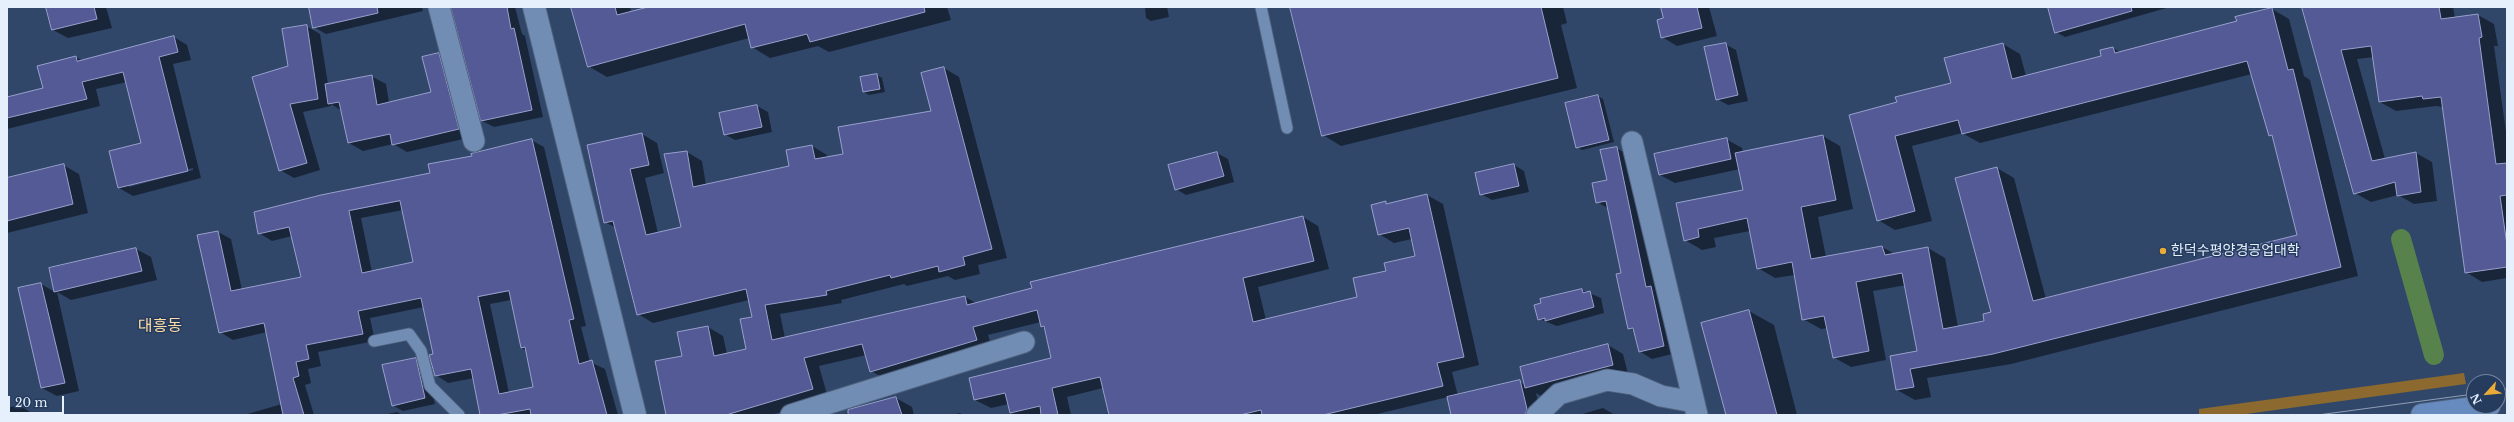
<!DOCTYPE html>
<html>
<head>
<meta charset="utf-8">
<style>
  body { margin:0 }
  #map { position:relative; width:2514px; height:422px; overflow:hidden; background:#30476a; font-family:"Libre Baskerville",serif }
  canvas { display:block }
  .frame { position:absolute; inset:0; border:8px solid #e6effc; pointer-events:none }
  .north { position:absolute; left:2466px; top:374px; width:40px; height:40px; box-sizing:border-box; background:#253c5f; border:1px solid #72849e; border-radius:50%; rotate:243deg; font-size:11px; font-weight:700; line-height:16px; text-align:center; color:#e6effc }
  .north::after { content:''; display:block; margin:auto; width:14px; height:18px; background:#e9ab38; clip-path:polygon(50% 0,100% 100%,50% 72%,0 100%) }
  .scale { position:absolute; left:8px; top:396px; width:56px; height:18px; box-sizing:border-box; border:2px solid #e6effc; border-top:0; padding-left:5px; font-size:12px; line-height:14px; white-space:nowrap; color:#e6effc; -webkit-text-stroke:3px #253c5f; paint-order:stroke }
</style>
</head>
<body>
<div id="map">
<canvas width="2514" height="422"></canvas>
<div class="frame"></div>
<div class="north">N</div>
<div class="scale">20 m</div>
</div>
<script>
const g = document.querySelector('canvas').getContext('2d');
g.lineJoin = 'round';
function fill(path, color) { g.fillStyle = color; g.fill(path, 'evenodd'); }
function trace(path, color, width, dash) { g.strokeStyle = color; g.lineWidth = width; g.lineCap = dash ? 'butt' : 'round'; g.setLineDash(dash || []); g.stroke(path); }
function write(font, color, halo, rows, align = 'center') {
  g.font = font + ' "Libre Baskerville","Noto Sans KR",serif'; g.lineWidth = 3; g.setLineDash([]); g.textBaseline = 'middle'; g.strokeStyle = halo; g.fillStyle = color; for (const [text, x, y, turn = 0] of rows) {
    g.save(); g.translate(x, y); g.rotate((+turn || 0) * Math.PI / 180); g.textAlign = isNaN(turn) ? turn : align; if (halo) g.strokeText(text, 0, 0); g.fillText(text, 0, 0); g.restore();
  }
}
fill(new Path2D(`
  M2464 373 2466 384 2239 415H2199V409Z`), '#8b692f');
fill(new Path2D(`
  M47 7H106L112 28 68 38 53 30Z
  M319 7H425L422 8 423 11 326 34 314 27Z
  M452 7H515L522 34 525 36 543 117 494 127 482 121Z
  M572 7H630L631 12 651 7H947L951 20 829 52 818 46 770 58 752 47 749 38 607 77 588 66Z
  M1145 7H1167L1169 17 1151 21 1146 18Z
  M1291 7H1563L1567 23 1561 25 1577 88 1341 146 1323 135Z
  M1662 7H1709L1717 36 1677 46 1662 37 1665 19Z
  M2049 7H2170L2065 37 2056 32Z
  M2311 7H2453L2455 18 2478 15 2494 24 2498 46H2494L2507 139V278L2482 282 2466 272 2443 107 2436 106 2396 111 2380 102 2374 57 2357 59 2385 159 2416 153 2432 162 2437 201 2414 204 2398 195 2371 202 2355 193Z
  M2272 9 2289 19 2304 76 2310 80 2358 276 2011 364 1927 378 1931 397 1915 400 1897 390 1918 351 1906 285 1873 291 1886 360 1851 367 1833 357 1828 328 1821 329 1803 319 1795 275 1775 278 1758 268 1750 231 1714 238 1716 247 1702 250 1685 240 1744 190 1740 169 1675 183 1660 175 1726 139 1742 148 1743 153 1823 136 1840 146 1853 209 1818 217 1826 257 1882 247 1895 254 1928 248 1945 258 1958 327 1986 322 1992 313 1997 168 2014 178 2046 299 2298 236 2274 137 2270 135 2252 74 1980 143 1962 133 1912 146 1932 221 1895 230 1878 220 1898 103 1952 84 2003 44 2020 54 2026 76 2102 57 2113 48 2120 52 2238 22Z
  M306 26 320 34 328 84 371 76 386 84 389 103 432 93 439 54 453 63 472 137 407 152 393 144 363 151 349 143 342 111 331 104V106L303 112 320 170 294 178 280 170 290 67Z
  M174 37 187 45 191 60 173 64 201 178 133 196 119 188 142 144 127 82 96 89 100 106 7 129V98L44 89 76 57 83 61ZM193 168V170L129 187V185Z
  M1725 44 1736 50 1748 101 1728 105 1717 99Z
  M944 68 959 77 1007 258 978 265 980 274 955 280 948 276 907 286 904 284 841 300 842 303 780 314 785 338 965 297 976 303 1303 217 1318 226 1329 269 1258 287 1266 320 1359 298 1387 272 1416 257 1412 239 1394 243 1379 234 1386 202 1389 204 1427 195 1443 204 1479 365 1452 372 1458 396 1520 382 1525 385 1608 345 1623 354 1628 374 1541 396 1536 393 1541 415H1452L1448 397 1373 415H1102L1109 413 1103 388 1067 397 1071 415H1012L1009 404 991 408 975 400 1053 359 1046 329 1042 327 1041 322 988 335 992 348 887 380 871 371 866 355 819 366 828 398 771 415H667L683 357 708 327 723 336 727 354 748 350 753 318 749 300 653 323 638 314 616 228 605 222 642 134 657 143 664 173 645 178 658 233 682 228 687 152 702 161 706 185 790 167 812 146 827 155 828 158 844 155 933 112Z
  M877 75 882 78 885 92 869 95 864 92Z
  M1598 96 1603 99 1614 142 1582 150 1577 147Z
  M757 106 768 112 772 132 735 140 724 134 720 113Z
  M531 140 544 147 586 326 581 327 590 362 605 369 618 415H481L474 378 448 383 436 375 434 355 424 307 370 318 375 341 318 352 321 366 308 369 311 383 305 385 314 415H244L282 404 267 332 233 340 220 332 198 236 218 232 231 239 242 290 302 278 292 236 272 241 259 233 431 174 473 156ZM403 210 414 263 372 272 361 218ZM511 300 521 348 527 351 535 388 509 393 490 304Z
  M1616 148 1629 155 1676 353 1652 359 1639 351 1635 331 1629 328 1622 274 1609 209 1597 202 1608 181Z
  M1217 153 1228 159 1234 182 1186 195 1176 189Z
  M63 165 79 174 88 213 7 233V179Z
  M1514 165 1524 171 1529 192 1492 200 1481 194Z
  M136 249 151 257 157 280 71 300 57 292 79 391 57 396 42 388 19 289 41 284 55 292 50 269Z
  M1582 290 1601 298 1604 313 1557 326 1539 319Z
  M1749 311 1774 325 1797 415H1727Z
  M415 359 426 365 435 404 403 411 392 405Z
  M896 398 912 407 914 415H841Z
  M19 405 30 412 31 415H7V408Z
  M1603 408 1615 415H1579Z
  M397 412 402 415H383Z
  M960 413 963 415H952Z`), '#0007');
trace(new Path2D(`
  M2401 239 2434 355`), '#58824b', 20);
const building = new Path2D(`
  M46 7H94L97 19 52 30Z
  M309 7H377L378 13 313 28Z
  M451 7H507L511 29 514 28 532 110 481 121Z
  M571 7H615L617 15 648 7H924L925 12 810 42 807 34 751 48 745 24 588 67Z
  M1290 7H1541L1558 78 1322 136Z
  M1661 7H1697L1702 28 1661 38 1657 20 1663 18Z
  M2048 7H2131L2132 11 2055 33Z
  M2302 7H2439L2441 19 2478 14 2482 37 2479 38 2496 164 2507 163V195L2500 196 2507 245V267L2465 273 2441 97 2423 99 2422 96 2379 102 2371 46 2341 50 2372 161 2416 152 2421 192 2397 196 2395 182 2354 194Z
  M2272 8 2288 70 2293 69 2341 267 1993 354 1910 369 1914 387 1896 390 1890 356 1917 351 1902 273 1856 282 1869 351 1833 358 1824 316 1802 320 1792 262 1757 269 1747 218 1698 229 1699 237 1684 241 1676 203 1743 190 1735 153 1823 135 1836 200 1801 207 1811 259 1882 246 1885 255 1928 247 1943 329 1984 321 1983 314 1991 312 1955 178 1997 167 2033 301 2297 235 2272 135 2269 136 2247 61 1962 134 1958 120 1895 136 1915 211 1877 221 1849 115 1897 102 1895 97 1951 83 1944 58 2003 43 2012 79 2101 56 2100 50 2113 47 2115 53 2237 21 2235 17Z
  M307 25 318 99 290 104 307 163 279 171 252 77 288 66 282 29Z
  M174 36 178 52 159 57 188 171 118 188 109 151 141 143 123 72 82 82 87 99 7 118V97L43 88 37 66 76 56 77 61Z
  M1726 43 1738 95 1716 100 1704 47Z
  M439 53 459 129 392 145 390 134 348 143 339 102 328 104 325 84 372 75 377 105 431 92 422 57Z
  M944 67 992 249 963 257 965 265 939 272 938 266 891 278 890 275 826 291 827 295 765 305 772 340 965 296 967 305 1032 288 1030 282 1303 216 1314 261 1243 278 1253 322 1357 297 1353 278 1386 271 1384 263 1415 256 1409 228 1378 235 1371 205 1386 201V204L1427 194 1464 357 1437 363 1443 386 1323 415H1262L1261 410 1240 415H1109L1100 377 1052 388 1058 415H1041L1040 406 1010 413 1005 393 974 400 969 378 1051 358 1044 326 1041 327 1037 310 973 327 977 340 870 372 862 344 804 358 813 389 726 415H666L655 361 682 356 677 332 708 326 714 356 746 349 740 319 752 317 746 289 637 315 613 221 604 223 587 145 642 133 649 165 630 169 646 235 681 227 664 154 687 151 693 187 789 166 786 150 812 145 815 159 843 154 838 127 931 111 921 73Z
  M877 74 880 89 863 92 860 77Z
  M1598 95 1609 140 1576 148 1565 103Z
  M757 105 762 127 724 135 719 113Z
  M1727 138 1731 159 1659 175 1654 154Z
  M532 139 574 319 569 320 579 364 592 360 607 415H531L530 409 497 415H480L471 369 435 376 429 355 433 354 421 298 358 311 363 334 306 345 309 359 296 362 299 376 293 378 304 415H283L264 323 219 333 197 235 218 231 231 291 301 277 289 227 258 234 254 212 321 195 430 173 428 164 472 156 471 154ZM400 201 413 262 362 273 349 211ZM509 291 521 348 525 347 533 387 499 394 478 297Z
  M1617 147 1646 287 1651 286 1664 346 1639 352 1633 328 1628 329 1616 274 1621 273 1606 201 1596 203 1592 183 1607 180 1600 150Z
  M1217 152 1224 176 1175 190 1168 165Z
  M64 164 73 204 7 221V178Z
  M1514 164 1519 186 1480 195 1475 173Z
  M136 248 142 271 54 292 49 268Z
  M41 283 65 383 41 388 18 288Z
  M1582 289 1583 293 1590 291 1594 307 1545 321V318L1538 320 1534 305 1541 303 1540 299Z
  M1749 310 1777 415H1726L1701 323Z
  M1608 344 1613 365 1525 388 1520 367Z
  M416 358 425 398 392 406 382 365Z
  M1520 380 1527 409 1525 415H1451L1447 397Z
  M896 397 902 415H848V410Z`);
fill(building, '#545a95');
trace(building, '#99a0cd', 1);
const service = new Path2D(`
  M1261 7 1287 128
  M374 341 409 334 421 351 430 386 459 415`);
const minor = new Path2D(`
  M439 7 474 141
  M1632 142 1697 415
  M791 415 1024 342
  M1537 415 1559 394 1607 380 1633 384 1661 396 1694 402`);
const tertiary = new Path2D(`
  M534 7 635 415`);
const primary = new Path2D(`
  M2422 415 2489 406`);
trace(service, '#50637f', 13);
trace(minor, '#50637f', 23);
trace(tertiary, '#50637f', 24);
trace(primary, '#50637f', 24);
trace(service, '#728db4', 11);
trace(minor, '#728db4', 21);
trace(tertiary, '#728db4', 22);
trace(primary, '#678bbe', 22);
trace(new Path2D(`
  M2498 391 2507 389
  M2318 415 2474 394`), '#909fb7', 1);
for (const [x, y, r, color] of [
  [2163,251,4,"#e9ab38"]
]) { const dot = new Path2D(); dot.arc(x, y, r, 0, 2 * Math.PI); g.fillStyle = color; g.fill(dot); trace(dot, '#253c5f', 1.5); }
write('14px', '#e6effc', '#253c5f', [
  ["한덕수평양경공업대학",2171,251]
], 'left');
write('16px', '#fedaa4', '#253c5f', [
  ["대흥동",160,326]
]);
</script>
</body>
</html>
